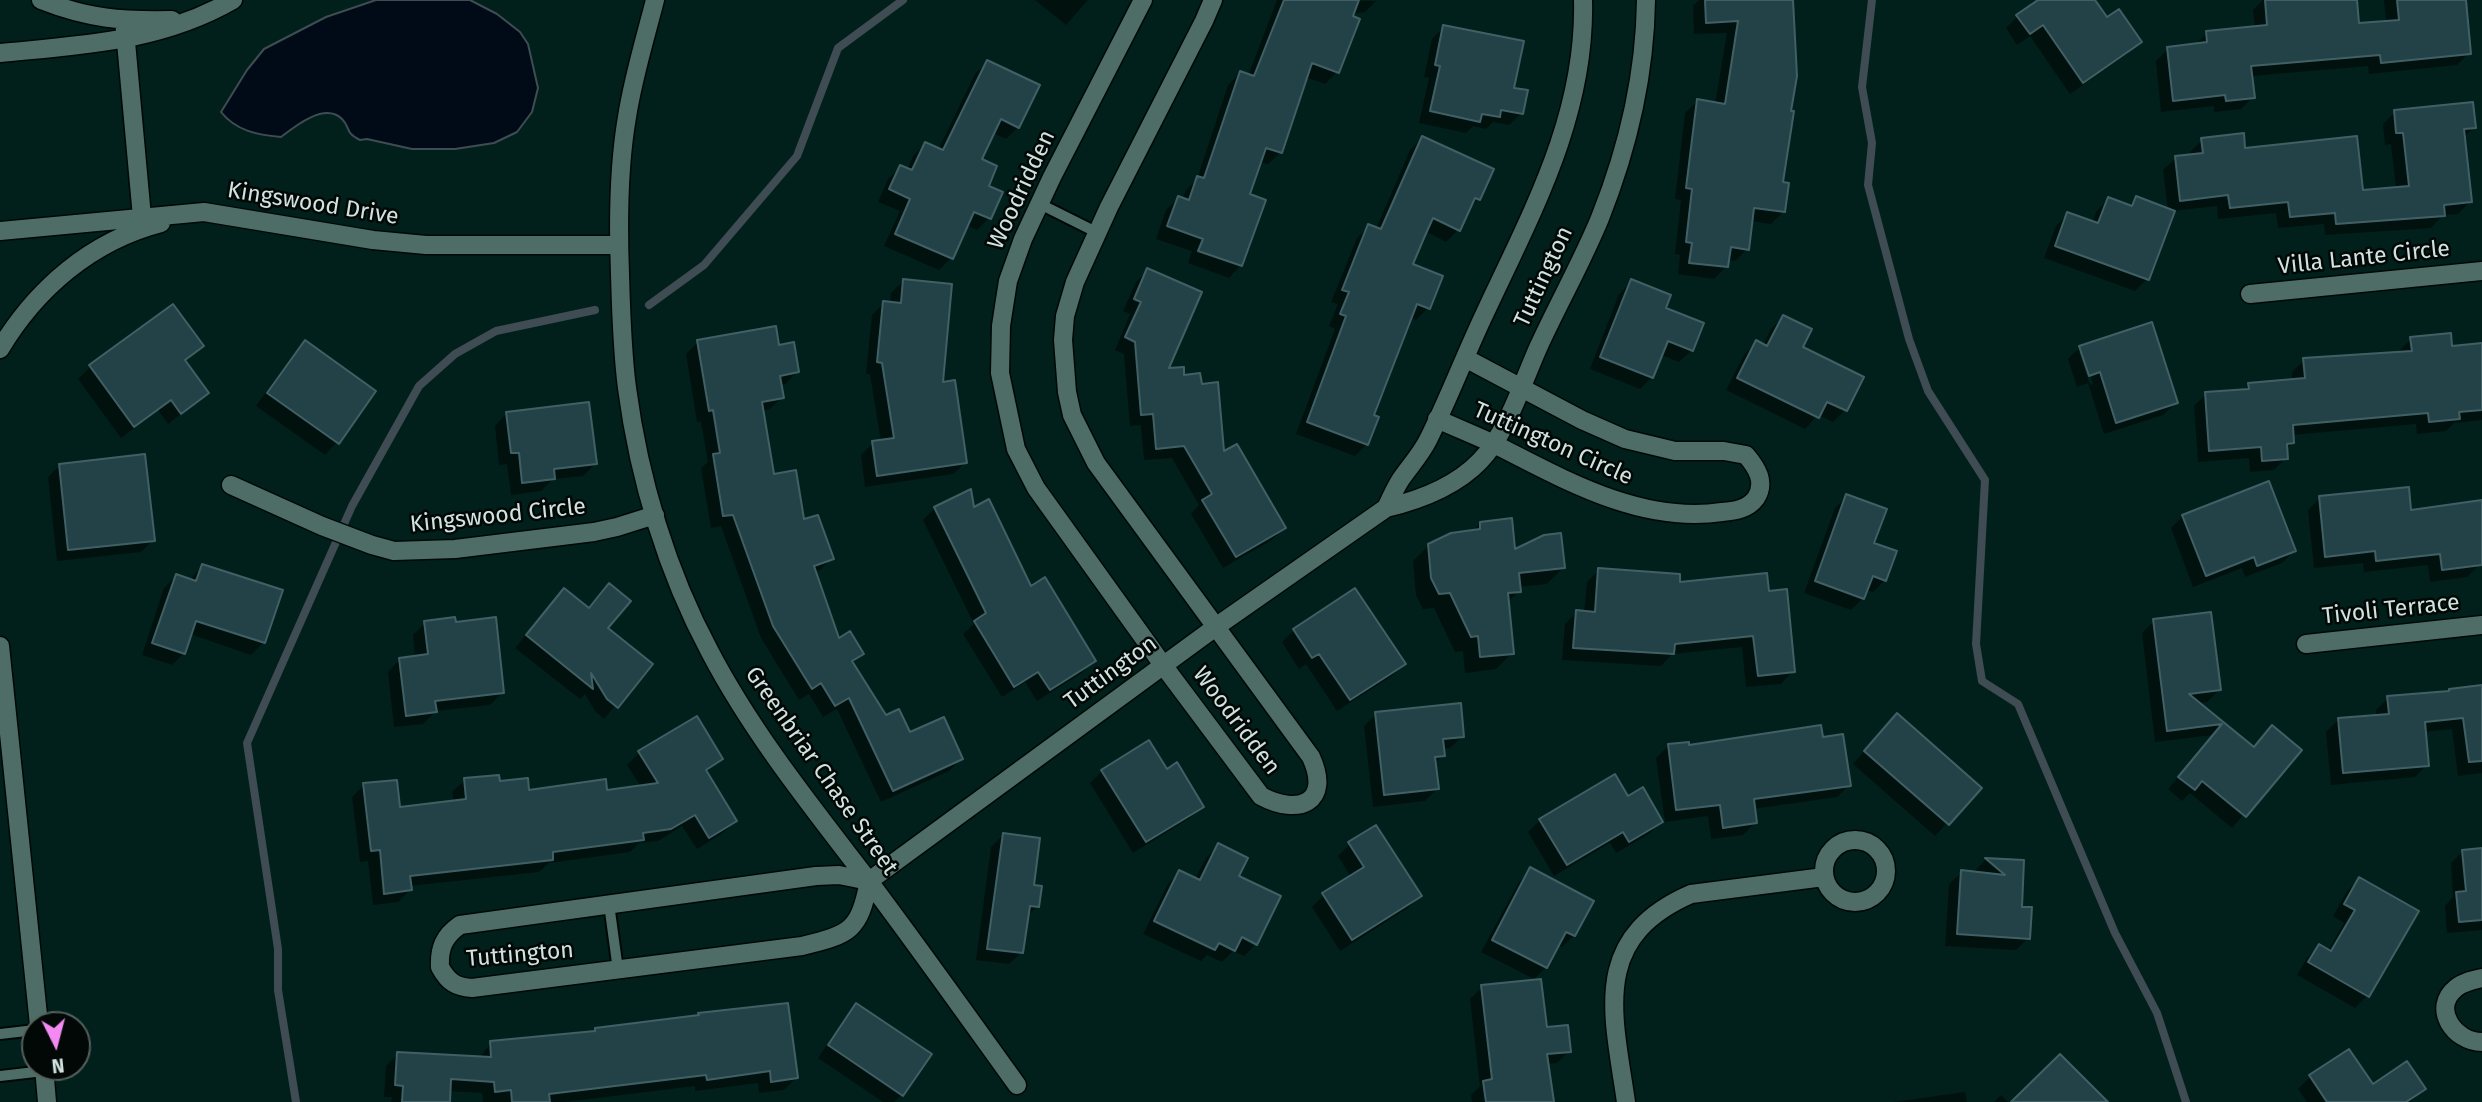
<!DOCTYPE html>
<html>
<head>
<meta charset="utf-8">
<style>
  body { margin:0 }
  #map { position:relative; width:2482px; height:1102px; overflow:hidden; background:#02201b; font-family:"Fira Sans",sans-serif }
  canvas { display:block }
  .north { position:absolute; left:21px; top:1011px; width:70px; height:70px; box-sizing:border-box; background:#010806; border:2px solid #555f5c; border-radius:50%; rotate:174deg; font-size:19px; font-weight:700; line-height:28px; text-align:center; color:#d2e2de }
  .north::after { content:''; display:block; margin:auto; width:24px; height:32px; background:#f38af2; clip-path:polygon(50% 0,100% 100%,50% 72%,0 100%) }
</style>
</head>
<body>
<div id="map">
<canvas width="2482" height="1102"></canvas>
<div class="north">N</div>
</div>
<script>
const g = document.querySelector('canvas').getContext('2d');
g.lineJoin = 'round';
function fill(path, color) { g.fillStyle = color; g.fill(path, 'evenodd'); }
function trace(path, color, width, dash) { g.strokeStyle = color; g.lineWidth = width; g.lineCap = dash ? 'butt' : 'round'; g.setLineDash(dash || []); g.stroke(path); }
function write(font, color, halo, rows, align = 'center') {
  g.font = font + ' "Fira Sans",sans-serif'; g.lineWidth = 5; g.setLineDash([]); g.textBaseline = 'middle'; g.strokeStyle = halo; g.fillStyle = color; for (const [text, x, y, turn = 0] of rows) {
    g.save(); g.translate(x, y); g.rotate((+turn || 0) * Math.PI / 180); g.textAlign = isNaN(turn) ? turn : align; if (halo) g.strokeText(text, 0, 0); g.fillText(text, 0, 0); g.restore();
  }
}
const water = new Path2D(`
  M376 0H470L497 14 520 32 528 44 538 88 532 112 517 132 494 143 455 149H412L367 139 360 140C344 132 351 128 342 119 325 102 295 126 281 137 258 135 236 131 221 112L247 70 264 49 326 17Z`);
fill(water, '#000b17');
trace(water, '#3f4c53', 2);
fill(new Path2D(`
  M1035 0H1088L1066 25Z
  M1277 0 1376 1 1365 12 1352 14 1337 72 1325 84 1305 77 1281 152 1268 164 1259 162 1248 196 1241 265 1229 278 1188 263 1192 251 1156 239 1166 210 1178 198 1182 200 1186 190 1197 179 1228 85 1240 73 1248 76Z
  M1699 0H1791L1781 183 1783 212 1771 224 1751 221 1747 249 1735 261 1727 260 1726 267 1714 279 1678 274 1680 255 1675 254 1681 200 1675 199 1685 113 1697 101 1715 104 1727 33 1694 34 1693 6Z
  M2041 0H2093L2107 20 2139 42 2127 54 2070 94 2030 36 2017 45 2006 28 2018 16Z
  M2263 0H2356L2358 25 2386 22 2384 0H2464L2469 53 2457 65 2369 74 2368 66 2251 76 2253 97 2241 109 2214 112V106L2161 112 2156 61 2168 49 2194 46 2207 33 2255 28 2253 10Z
  M1444 27 1512 89 1522 113 1509 125 1493 122 1486 129 1473 126 1466 133 1419 123 1429 78 1424 77 1432 39Z
  M987 62 1038 86 1018 127 1006 139 993 133 979 160 986 187 989 218 977 230 966 225 951 258 939 270 884 246 900 211 878 202 888 179 901 167 907 170 913 156 925 144 938 150 975 74Z
  M2395 112 2474 128 2463 138 2470 202 2458 214 2443 215 2431 228 2325 235 2324 224 2278 228 2276 213 2218 219 2217 206 2173 211 2147 279 2135 291 2044 258 2056 226 2068 214 2092 223 2096 212 2108 199 2128 207 2136 198 2168 210 2163 170 2176 158 2190 156V152L2202 140 2244 150 2361 192 2396 189 2391 144 2385 145 2383 124Z
  M1422 138 1478 199 1468 209 1458 230 1446 242 1425 231 1411 265 1428 308 1416 320 1410 317 1371 416 1367 444 1355 456 1296 434 1335 329 1329 326 1338 304 1331 302 1357 238 1369 226 1376 229 1410 150Z
  M1148 270 1166 370 1183 376 1222 454 1284 528 1272 540 1223 568 1191 514 1199 505 1172 458 1144 460 1141 425 1130 426 1124 354 1115 350 1130 314 1123 311 1136 282Z
  M903 281 941 384 966 462 953 474 865 487 861 455 873 443 881 442 870 374H866L872 315 884 303 890 304 891 293Z
  M1632 281 1664 309 1692 350 1679 362 1661 355 1652 377 1640 389 1590 369 1619 294Z
  M173 306 202 346 184 362 207 393 168 424 158 410 121 438 78 379 90 367Z
  M1783 317 1800 348 1845 410 1833 422 1818 415 1805 429 1726 390 1744 355 1756 342 1763 345 1771 329Z
  M2411 339 2450 348 2482 345V420L2454 423 2446 431 2417 434 2416 424 2292 435V443L2286 450V458L2274 470 2250 472 2249 458 2198 462 2194 406 2206 394 2243 391 2249 385 2292 381V372L2304 360 2399 354V351Z
  M698 342 778 347 797 372 785 384 780 385 782 397 770 409 761 411 773 476 803 522 832 558 820 570 814 572 838 640 862 653 852 663 885 718 909 735 961 759 949 771 881 802 837 709 823 717 809 694 799 700 761 638 721 526 711 528 701 468 708 462 701 422H697L686 354Z
  M305 343 337 442 325 455 256 406 293 355Z
  M2080 347 2176 403 2163 415 2104 434 2088 383 2077 387 2068 359ZM2079 352H2083L2093 384 2090 385Z
  M507 413 595 464 583 476 553 479 541 491 511 495 507 464 499 465 495 426Z
  M60 465 153 540 141 552 57 561 48 477Z
  M1847 496 1872 544 1885 580 1873 592 1866 590 1863 598 1851 610 1804 593 1835 508Z
  M2320 498 2410 512 2478 503 2482 499V562L2467 577 2430 582 2428 565 2364 572 2363 563 2314 568 2308 510Z
  M935 508 973 509 1031 588 1094 660 1082 673 1037 701 1025 682 1002 697 963 634 974 624 923 520Z
  M2183 516 2294 551 2282 563 2245 577 2242 568 2193 587 2171 528Z
  M1480 523 1514 552 1563 568 1547 584 1518 587 1519 591 1507 603 1512 653 1496 669 1465 673 1463 651 1455 652 1434 608 1423 609 1416 595 1413 561 1429 545 1472 532Z
  M202 566 264 642 251 655 190 634 184 653 172 665 142 655 164 588 176 576 190 580Z
  M1599 570 1678 584 1767 593 1793 671 1781 684 1746 687 1742 647 1672 654 1661 666 1562 660 1565 624 1577 612 1584 613 1587 582Z
  M609 585 606 629 650 665 604 719 595 711 585 694 580 699 515 648 564 590 588 609Z
  M2154 621 2219 690 2207 702 2197 703 2253 749 2300 750 2232 828 2190 793 2182 801 2168 789 2213 735 2155 742 2142 633Z
  M425 623 502 693 490 705 436 711 423 724 394 727 388 672 400 659 415 658 413 635Z
  M1294 630 1404 664 1392 676 1337 711 1306 664 1299 669 1282 642Z
  M2482 687V773L2458 776 2452 729 2424 732 2427 765 2415 777 2331 785 2326 732 2338 720 2376 717V710L2388 698 2448 693Z
  M1376 714 1463 736 1450 748 1442 749 1443 755 1434 764 1437 789 1425 801 1373 807 1364 726Z
  M1885 727 1979 788 1935 836 1853 764Z
  M1821 739 1849 785 1837 797 1753 809 1755 823 1743 835 1711 839 1708 816 1665 822 1656 758 1668 746Z
  M639 753 721 759 705 773 735 821 723 833 697 849 682 826 658 841 639 843 630 852 549 863 539 872 409 886 410 890 398 902 373 905 368 861 360 862 352 797 364 785 398 809 454 802 452 792 465 780 498 783 528 792H606L641 787 627 765Z
  M1102 771H1166L1202 806 1190 818 1133 853 1090 783Z
  M1540 820 1661 822 1649 834 1616 853 1610 843 1554 876 1528 832Z
  M1003 835 1032 886 1037 907 1026 917 1022 952 1009 964 976 960 991 847Z
  M1350 844 1420 896 1408 908 1340 951 1312 907 1324 895 1351 877 1338 856Z
  M1218 846 1237 877 1256 944 1244 956 1233 951 1222 962 1207 955 1201 961 1143 934 1168 884 1180 872 1195 879 1206 858Z
  M2482 850V930L2447 933 2445 906 2453 897 2451 863 2463 851Z
  M1986 859 2023 861 2020 908 2028 938 2016 950 1945 946 1949 884 1962 872 1978 874 1975 871Z
  M1531 870 1574 935 1562 947 1557 945 1546 967 1534 979 1481 952 1519 882Z
  M2360 879 2416 912 2367 996 2355 1008 2297 975 2307 958 2319 946 2328 951 2344 923 2333 916 2347 891Z
  M1482 987 1545 1029 1569 1051 1557 1063 1547 1064 1552 1102H1472L1471 1095 1480 1086 1470 999Z
  M857 1006 902 1095 894 1102H883L818 1058 845 1018Z
  M699 1014 796 1078 784 1090 759 1093 758 1083 695 1091V1086L565 1102H483L482 1093 448 1091V1102H391L392 1097H384L386 1066 398 1054 479 1058 491 1043 592 1033 596 1030 697 1017Z
  M2349 1051 2372 1087 2424 1089 2410 1102H2307L2298 1089 2310 1077Z
  M1965 1092 1967 1102H1894Z
  M2001 1095 2008 1102H1994Z`), '#0007');
trace(new Path2D(`
  M1872 0 1862 87 1872 143 1868 185 1909 339 1928 391 1985 480 1976 644 1982 681 2018 704 2115 933 2157 1013 2186 1102
  M649 305 704 265 797 156 838 48 903 0
  M296 1102 278 990V949L247 743 352 506 419 386 455 354 496 331 595 310`), '#3f4c53', 8);
const building = new Path2D(`
  M1284 0H1359L1353 16 1360 19 1339 73 1312 63 1282 153 1266 148 1250 194 1266 200 1242 266 1198 251 1203 239 1167 226 1178 196 1189 200 1197 176 1204 178 1240 71 1254 76Z
  M1705 0H1793L1797 76 1791 111H1794L1783 182 1789 183 1785 212 1754 208 1749 250 1731 247 1728 267 1689 263 1692 243 1686 242 1692 189 1686 188 1697 99 1725 104 1738 21 1706 23Z
  M2038 0H2095L2107 17 2119 9 2142 42 2083 83 2043 25 2030 34 2016 15Z
  M2265 0H2357L2359 23 2399 20 2397 0H2466L2471 54 2381 63 2380 55 2251 66 2255 98 2226 101 2225 95 2173 101 2167 47 2207 42 2206 31 2267 25Z
  M1443 25 1524 41 1514 88 1528 90 1523 114 1501 110 1500 117 1482 114 1480 122 1430 111 1440 66 1435 65Z
  M987 60 1040 85 1019 128 1001 119 982 159 997 166 989 186 1003 192 991 219 974 212 953 259 895 234 910 199 889 189 900 165 912 170 925 142 943 150Z
  M2473 102 2476 128 2464 129 2472 202 2444 205 2445 216 2336 224 2335 213 2290 217 2288 202 2230 208 2228 195 2180 201 2175 156 2203 153 2201 138 2244 133 2245 148 2357 136 2363 190 2409 186 2403 133H2396L2394 110Z
  M1422 136 1494 169 1480 200 1475 198 1460 231 1433 218 1424 238 1413 264 1443 276 1430 309 1417 304 1374 415 1379 417 1368 445 1307 422 1346 316 1340 314 1349 292 1342 290 1368 224 1381 229Z
  M2136 196 2175 211 2149 280 2055 246 2067 212 2098 223 2108 197 2132 206Z
  M1147 268 1202 292 1169 368 1184 367V375L1200 373 1202 384 1218 382 1224 451 1237 444 1286 528 1236 557 1202 500 1212 494 1184 446 1156 449 1153 414 1141 415 1135 342 1125 337 1141 302 1134 299Z
  M903 279 952 284 943 382 955 380 967 463 877 476 872 441 894 438 882 363 877 362 883 301 901 303Z
  M1631 279 1671 295 1666 308 1704 323 1693 351 1668 341 1653 378 1600 357Z
  M173 304 204 346 185 360 209 393 181 414 171 400 134 427 89 365Z
  M1783 315 1812 329 1803 347 1864 377 1847 411 1827 402 1819 418 1737 378 1756 340 1767 346Z
  M2152 322 2178 403 2116 423 2100 372 2089 376 2079 346Z
  M776 326 779 345 794 342 799 372 780 376 784 398 762 402 774 474 796 470 804 519 818 515 834 559 814 566 839 638 850 631 864 654 852 661 886 715 899 709 910 732 944 717 963 759 893 791 849 698 835 706 821 683 812 689 773 626 733 515 723 516 713 454 720 453 713 410 709 411 697 340Z
  M2451 333 2452 346 2482 343V410L2459 412 2460 419 2429 422 2428 413 2293 425 2294 443 2287 444 2288 459 2262 461 2261 447 2209 451 2205 392 2249 389 2248 383 2305 378 2303 358 2412 351 2410 337Z
  M305 340 376 391 339 444 267 393Z
  M589 402 597 464 554 469 555 479 522 483 519 453H511L506 412Z
  M145 454 155 541 68 550 59 464Z
  M2269 481 2296 551 2257 566 2254 557 2206 576 2182 515Z
  M2409 487 2411 510 2482 500V565L2442 570 2440 554 2376 561 2375 551 2325 557 2319 496Z
  M971 489 974 507 989 499 1031 586 1045 577 1096 661 1050 690 1038 672 1014 687 974 621 986 613 934 507Z
  M1846 494 1887 509 1874 543 1897 551 1886 581 1873 576 1864 599 1815 581Z
  M1512 518 1515 549 1544 535 1561 533 1565 568 1519 573 1521 592 1508 593 1514 654 1480 657 1478 636 1471 637 1450 593 1439 594 1431 578 1428 544 1451 533 1480 529V522Z
  M202 564 283 590 265 643 196 621 185 654 152 643 176 574 196 581Z
  M1598 568 1680 574V582L1767 573 1769 591 1787 589 1795 672 1758 676 1753 636 1675 644 1674 654 1573 648 1576 610 1595 612Z
  M609 583 631 601 608 628 653 664 618 708 607 699 591 673 593 689 526 635 564 588 589 608Z
  M1355 588 1406 664 1350 700 1319 654 1312 658 1293 629Z
  M2211 612 2221 690 2189 694 2254 747 2272 725 2302 750 2246 817 2202 781 2195 790 2178 777 2222 724 2167 731 2153 619Z
  M455 617 456 622 496 617 504 693 435 701 437 712 406 716 399 658 428 654 424 621Z
  M2482 685V761L2469 762 2463 718 2425 722 2429 766 2343 773 2338 718 2389 714 2387 696 2449 691V689Z
  M1461 703 1464 737 1443 739 1445 756 1435 757 1439 789 1384 795 1375 712Z
  M1897 713 1982 788 1949 825 1864 751Z
  M697 716 723 759 706 770 737 821 709 838 695 815 671 829 643 833 644 840 553 852V860L410 876 412 890 384 894 380 850 371 851 363 783 397 780 400 807 466 799 464 778 499 775 500 781 528 778 529 790 606 779 607 790 658 783 638 751Z
  M1821 725 1823 737 1843 734 1851 786 1754 799 1757 823 1723 828 1720 805 1676 810 1668 744 1689 742V745Z
  M1149 740 1167 769 1177 762 1204 807 1146 842 1101 770Z
  M1615 774 1628 796 1643 787 1663 822 1629 842 1623 832 1567 865 1539 819Z
  M1376 825 1422 896 1352 940 1322 893 1364 867 1348 842Z
  M1003 833 1040 838 1034 885 1042 886 1039 907 1030 906 1023 953 987 949Z
  M1218 843 1248 858 1239 876 1281 896 1257 945 1242 937 1235 951 1219 943 1215 950 1154 921 1179 870 1200 880Z
  M2482 848V920L2459 922 2456 892 2466 891 2462 850Z
  M1985 858 2024 860 2022 907H2032L2030 939 1957 934 1961 870 2005 875Z
  M1530 867 1594 901 1575 936 1566 932 1547 968 1492 940Z
  M2359 877 2419 911 2369 997 2308 962 2319 944 2331 951 2355 910 2344 904Z
  M1541 979 1547 1027 1568 1025 1571 1052 1547 1054 1554 1102H1486L1483 1081 1492 1079 1481 985Z
  M788 1003 798 1078 771 1082 770 1071 707 1080 706 1075 549 1094 550 1102H512L511 1090 495 1092 494 1082 451 1079 450 1102H402L403 1086 395 1085 397 1052 491 1057 490 1041 595 1031V1028L699 1015 698 1013Z
  M856 1003 932 1054 903 1096 828 1045Z
  M2349 1049 2373 1084 2407 1061 2426 1089 2406 1102H2327L2309 1075Z
  M2060 1054 2108 1102H2011Z`);
fill(building, '#234247');
trace(building, '#416065', 2);
const lane = new Path2D(`
  M1040 204 1098 233
  M609 904 618 970
  M0 1034 35 1030
  M0 1076 44 1071`);
const street = new Path2D(`
  M655 0C645 39 633 78 627 117 618 169 618 222 620 274 621 312 622 350 627 388 639 479 667 572 710 652 753 734 812 807 868 880 919 948 968 1017 1017 1085
  M1143 0 1052 177 1023 239 1008 281 1005 300 1001 326 1000 373 1016 449 1036 488 1163 665 1261 796C1298 816 1332 803 1311 757L1096 463 1072 415 1067 392 1063 340 1065 316 1075 282 1109 207 1204 21 1213 0
  M2250 294 2482 271
  M1437 419C1457 428 1477 436 1496 445 1565 480 1641 524 1722 512 1735 511 1748 509 1756 498 1766 482 1757 468 1746 455L1724 451H1675L1625 439 1582 420 1465 358
  M231 485 322 526 372 545 394 551 455 549 594 532 617 527 655 515
  M1386 508C1391 498 1395 488 1401 479 1410 466 1421 454 1428 440 1449 398 1465 355 1485 313 1532 212 1586 115 1583 0
  M2306 644 2482 625
  M1824 871a31 31 0 1 1 62 0a31 31 0 1 1-62 0Z
  M869 881 839 875 816 876 460 925C444 936 439 948 440 967 448 982 456 987 472 988L802 946C851 934 859 931 869 881L1217 626 1386 508C1420 500 1455 487 1480 461 1507 433 1522 384 1538 348 1558 304 1582 262 1600 218 1628 148 1645 76 1646 0
  M2482 978C2473 980 2463 982 2456 988 2431 1008 2454 1042 2482 1042
  M1626 1102C1613 1013 1590 938 1691 894L1824 877`);
const secondary = new Path2D(`
  M41 0C89 19 121 21 172 20
  M124 20 143 228
  M0 53C82 45 160 42 233 0
  M0 231 204 212 373 240 426 245H619
  M0 349C36 289 91 241 161 223
  M0 646 39 1025
  M44 1067 47 1102`);
trace(lane, '#000906', 14);
trace(street, '#000906', 21);
trace(secondary, '#000906', 21);
trace(lane, '#4e6d66', 10);
trace(street, '#4e6d66', 18);
trace(secondary, '#4e6d66', 18);
write('23px', '#d2e2de', '#010806', [
  ["Woodridden",1022,190,-65],
  ["Kingswood Drive",313,204,9],
  ["Villa Lante Circle",2364,258,-6],
  ["Tuttington",1544,277,-65],
  ["Tuttington Circle",1553,444,24],
  ["Kingswood Circle",498,516,-6],
  ["Tivoli Terrace",2391,610,-6],
  ["Tuttington",1111,673,-36],
  ["Woodridden",1236,721,53],
  ["Greenbriar Chase Street",821,771,55],
  ["Tuttington",520,955,-5]
]);
</script>
</body>
</html>
